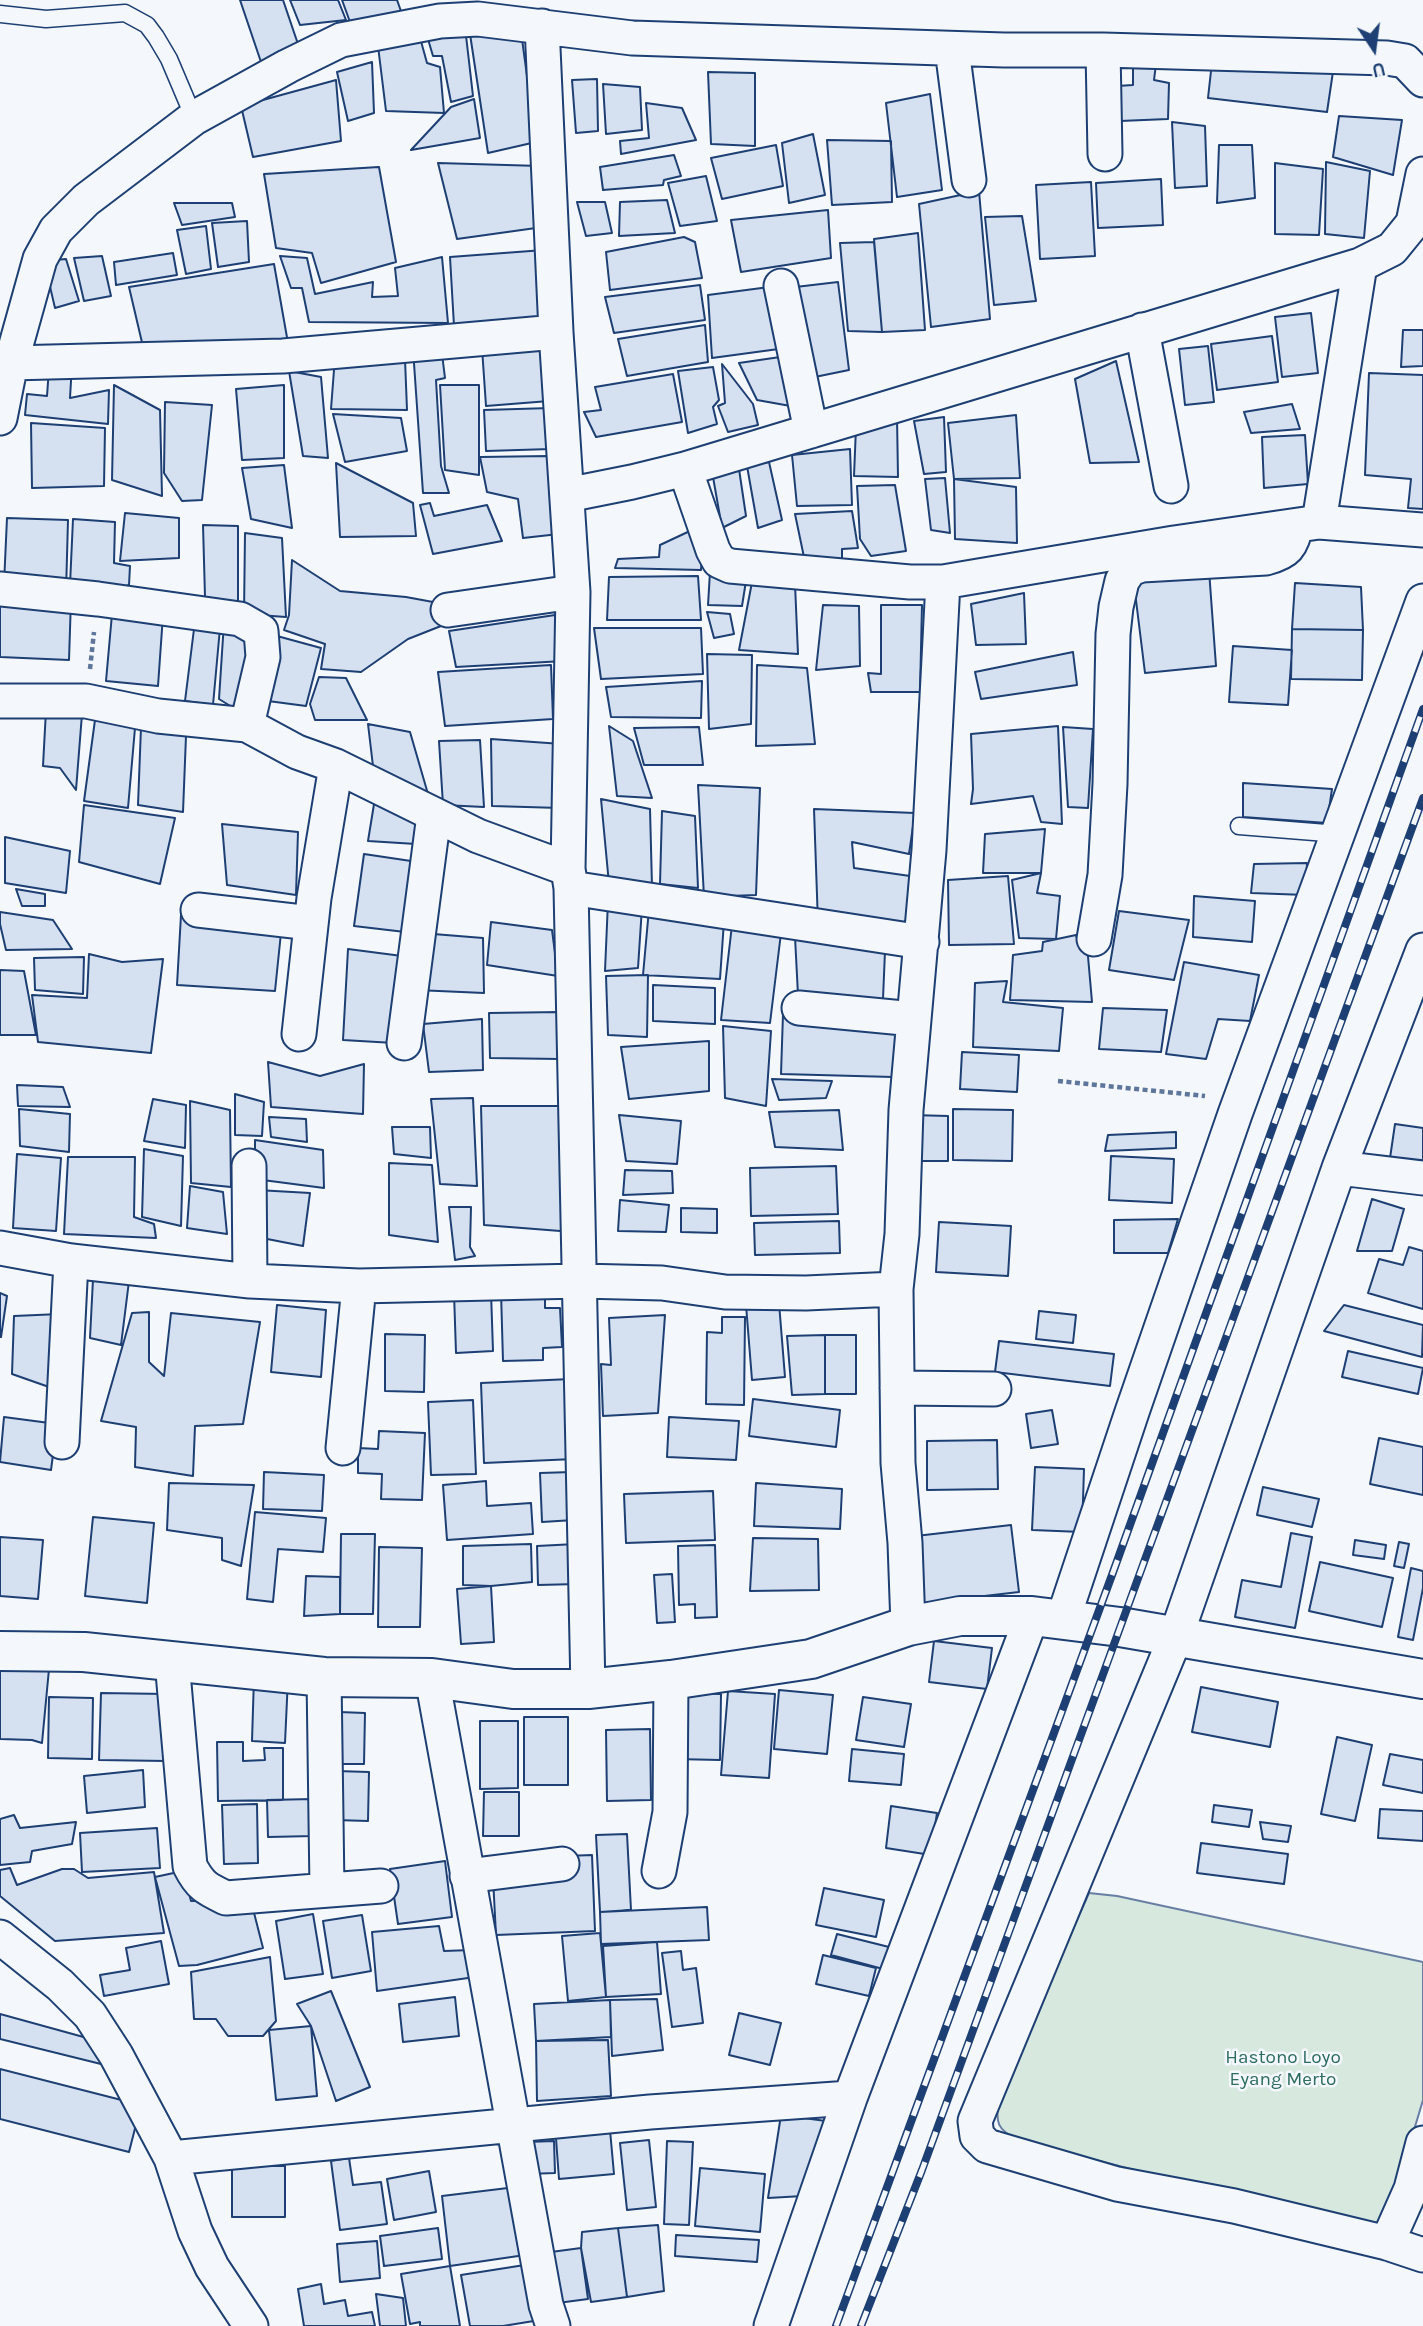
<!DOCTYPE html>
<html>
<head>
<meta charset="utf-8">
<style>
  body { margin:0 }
  #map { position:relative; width:1423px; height:2326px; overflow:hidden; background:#f4f7fb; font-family:Karla,sans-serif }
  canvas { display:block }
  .north { position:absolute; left:1339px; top:14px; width:70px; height:70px; -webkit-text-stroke:5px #f4f7fb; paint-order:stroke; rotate:167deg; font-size:19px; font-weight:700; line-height:28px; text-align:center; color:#1d3f73 }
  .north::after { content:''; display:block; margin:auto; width:24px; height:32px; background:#1d3f73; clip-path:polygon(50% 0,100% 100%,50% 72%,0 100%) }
</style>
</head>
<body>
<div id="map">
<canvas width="1423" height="2326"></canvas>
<div class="north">U</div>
</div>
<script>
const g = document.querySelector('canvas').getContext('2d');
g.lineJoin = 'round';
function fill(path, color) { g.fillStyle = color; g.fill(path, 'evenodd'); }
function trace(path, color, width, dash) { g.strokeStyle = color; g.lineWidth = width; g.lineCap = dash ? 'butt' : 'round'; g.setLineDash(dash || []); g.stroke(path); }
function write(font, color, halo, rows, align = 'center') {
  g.font = font + ' Karla,sans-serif'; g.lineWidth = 5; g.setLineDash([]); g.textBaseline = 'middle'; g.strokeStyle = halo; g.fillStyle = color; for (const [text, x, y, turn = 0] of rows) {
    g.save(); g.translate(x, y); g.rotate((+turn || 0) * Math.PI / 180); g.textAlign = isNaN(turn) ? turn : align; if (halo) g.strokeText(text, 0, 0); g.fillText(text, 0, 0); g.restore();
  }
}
const green = new Path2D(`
  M1089 1893 1117 1896 1423 1962V2100L1395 2193 1378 2232 1021 2141C995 2130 996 2123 999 2096Z`);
fill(green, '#d7e8df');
trace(green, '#687fa3', 2);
const building = new Path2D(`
  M240 0H283L300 50 261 62Z
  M290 0H338L346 20 300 25Z
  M342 0H397L402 14 350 22Z
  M465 27 473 96 451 102 442 56H433L425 29Z
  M419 34 427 63 440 67 444 113 386 111 378 46Z
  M470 34 522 39 536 142 488 153Z
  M372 62 374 113 348 121 337 72Z
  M1212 62 1334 65 1327 112 1208 98Z
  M1156 64 1154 80 1169 83 1168 119 1120 121 1117 86 1133 85V65Z
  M708 72 755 73V146L711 144Z
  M597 79 598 131 576 133 572 80Z
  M336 80 341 141 253 157 241 106Z
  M603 84 640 87 642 130 606 134Z
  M930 94 942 190 897 197 886 103Z
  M474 99 480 138 411 150 451 107Z
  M646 103 682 108 696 140 621 154 620 141 649 138Z
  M1339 116 1402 120 1393 175 1333 157Z
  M1172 122 1205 126 1207 186 1175 188Z
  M813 134 825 195 789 203 782 143Z
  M827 140 891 141 892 202 832 205Z
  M776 145 783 186 722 199 711 158Z
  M1219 145H1252L1255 198 1217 203Z
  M674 155 681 176 664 180 663 185 603 190 600 167Z
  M1326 162 1370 171 1364 238 1325 234Z
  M438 163 540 166 543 227 457 239Z
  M1275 163 1323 169 1319 235 1275 234Z
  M379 167 396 262 321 283 312 253 276 248 264 174Z
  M706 176 717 221 680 226 668 183Z
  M1161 179 1163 225 1098 228 1096 183Z
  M1091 182 1095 256 1040 259 1036 185Z
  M979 191 990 319 931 327 919 204Z
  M667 200 675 233 619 236 620 202Z
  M577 202H605L612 233 586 236Z
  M174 203H232L235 217 182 225Z
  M828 210 831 258 741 272 731 220Z
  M1022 216 1036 301 994 305 985 217Z
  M247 221 249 262 218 267 212 223Z
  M206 226 211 269 186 274 177 230Z
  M918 233 925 330 882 332 874 239Z
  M684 237 695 242 702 278 610 290 606 252Z
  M874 242 882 332 848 331 840 243Z
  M544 250 547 327 454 326 450 257Z
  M173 253 177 275 116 285 114 262Z
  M102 256 111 296 84 301 74 258Z
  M280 256 307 258 315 294 373 282 372 297 398 296 395 268 442 257 448 323 309 322 302 288H291Z
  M66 259 79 301 55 308 44 261Z
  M274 264 288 343 144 351 129 287Z
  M838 282 849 370 805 379 787 288Z
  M700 285 705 320 614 333 605 297Z
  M777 286 786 348 712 358 708 295Z
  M1311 313 1318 373 1282 377 1275 317Z
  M705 325 708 362 627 376 618 339Z
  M1403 330H1423V366L1401 367Z
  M1272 336 1278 382 1217 390 1211 344Z
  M545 344 549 401 486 406 482 348Z
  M1208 346 1214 402 1185 405 1179 349Z
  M413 349 442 354 445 378 436 380 441 466 449 493H423Z
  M787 356 796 407 757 400 739 363Z
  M335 357 405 359 407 410 331 409Z
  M1116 361 1139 462 1090 463 1075 379Z
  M72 364 70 398 109 390 108 424 25 415 27 394 47 396 49 368Z
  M722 364 753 404 758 425 728 432 718 406 725 403Z
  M713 367 719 400 713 407 717 424 688 433 678 371Z
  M289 371 321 377 328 458 303 456Z
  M1369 373 1423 375V509L1408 508 1411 479 1365 475Z
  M673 374 682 422 596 437 584 412 601 410 595 387Z
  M114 385 160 410 162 496 112 480Z
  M284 385V458L242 460 236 389Z
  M440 385H479V475L445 470Z
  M165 402 212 405 202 500 182 501 164 473Z
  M1292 404 1300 429 1251 433 1244 412Z
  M551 408V449L486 451 484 410Z
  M333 414 401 418 407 451 345 462Z
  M1016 415 1020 478 954 479 948 423Z
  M897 417 898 477 854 476 856 427Z
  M944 417 946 472 924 474 914 421Z
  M31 423 105 428 104 486 32 488Z
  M1305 435 1308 484 1264 488 1262 437Z
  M850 449 852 505 797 506 792 455Z
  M549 456 559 534 523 538 518 499 487 492 480 457Z
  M769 462 782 520 758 528 747 466Z
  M336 463 413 503 416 536 340 537Z
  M284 465 292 528 251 519 242 468Z
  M739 469 746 516 722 528 713 477Z
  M945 478 950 533 931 530 925 479Z
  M954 479 1016 487 1017 543 955 539Z
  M895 485 906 551 871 556 860 539 857 486Z
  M430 503 434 516 487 505 502 541 433 554 420 505Z
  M852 511 858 548 842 549V561L805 562 795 514Z
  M125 513 179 518V558L120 561Z
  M7 518 68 520 66 592 4 584Z
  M73 519 115 522 114 563 130 566 129 585 98 596 70 585Z
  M203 525 238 526V602L205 597Z
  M692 530H704L701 570 615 568 618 559 659 557 660 545Z
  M245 533 282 538 286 617 244 614Z
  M292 560 340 591 406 597 433 602 441 626 408 639 361 672 321 669 325 644 284 630 289 615Z
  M1209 570 1216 666 1145 673 1133 576Z
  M710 572 746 581 742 606 708 605Z
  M698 576 701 620H607L609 577Z
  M753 577 795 584 798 654 739 650Z
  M1295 583 1361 587 1363 630 1292 629Z
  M0 592 71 599 69 660 0 657Z
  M1024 593 1026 644 976 645 971 604Z
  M823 605 859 606 860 666 816 670Z
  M881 605H922L920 692H871L868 673 881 674Z
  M707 612 730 614 734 634 714 638Z
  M196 613 221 617 213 705 185 701Z
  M112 614 163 615 158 686 106 681Z
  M555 615 564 661 456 667 449 631Z
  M224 622 250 629 240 712 219 699Z
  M594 628H701L703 674 601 679Z
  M1292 629 1363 630 1362 680 1291 679Z
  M277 636 321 648 306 706 268 701Z
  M1233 646 1292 650 1288 705 1229 702Z
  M1073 652 1077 685 981 699 975 672Z
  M707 654 752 655 751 724 709 729Z
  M551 665 553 719 445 726 438 672Z
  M757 665 807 668 815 744 756 746Z
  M319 677 346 678 367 720H315L310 704Z
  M702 681 701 718 611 717 606 687Z
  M46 710 82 714 76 790 60 768 43 766Z
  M95 720 135 728 128 808 84 801Z
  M368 724 410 732 428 794 375 783Z
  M609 726 633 741 652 798 617 796Z
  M1058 726 1062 824 1041 822 1033 796 971 804 973 789 971 734Z
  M141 727 186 736 183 812 138 805Z
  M699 727 703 765H644L634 728Z
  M1063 727 1093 729 1088 808 1068 807Z
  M491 739 562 744 560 808 492 806Z
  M480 740 484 807 443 805 439 741Z
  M1243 783 1332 789 1327 823 1243 817Z
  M698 785 760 788 756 895 704 897Z
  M375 798 418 808 416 844 368 841Z
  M601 799 650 809 652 886 609 884Z
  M84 805 175 818 160 884 79 862Z
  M814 809 915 813 909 854 852 842 854 868 910 876 907 934 818 924Z
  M662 811 695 816 698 888 660 884Z
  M222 824 298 832 296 895 227 885Z
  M1045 829 1041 873H983L985 834Z
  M5 837 70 851 66 893 5 883Z
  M364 854 411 861 405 932 354 926Z
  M1307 863 1306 895 1251 893 1254 864Z
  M1041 873 1037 893 1060 896 1056 939 1019 938 1012 880Z
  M1008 876 1014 944 949 945 948 880Z
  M16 889 45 894V906H22Z
  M1194 896 1255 901 1252 942 1193 937Z
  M608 901 642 907 638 968 605 971Z
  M649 909 724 921 720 979 643 975Z
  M1119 911 1189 920 1174 980 1109 970Z
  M0 912 53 920 72 949 6 950 0 924Z
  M181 915 282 923 275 991 177 985Z
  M491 922 552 930 558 976 487 965Z
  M732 925 781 933 770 1023 721 1020Z
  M421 933 483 938 484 993 416 990Z
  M1076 935 1079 945H1087L1092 1002 1010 1000 1013 955 1042 951 1043 942Z
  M795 937 885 951 883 999 798 995Z
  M348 949 402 956 394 1043 343 1040Z
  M89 954 122 962 163 959 151 1053 38 1042 32 995 87 998Z
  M84 957 83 994 35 990 34 958Z
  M1184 962 1259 975 1250 1021 1218 1019 1206 1059 1166 1054Z
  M0 970 24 971 36 1035H0Z
  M648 975 647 1037 608 1035 606 976Z
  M1007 981 1003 1002 1063 1008 1059 1051 973 1047 975 983Z
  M653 985 715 988V1024L653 1021Z
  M1103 1008 1167 1010 1161 1052 1099 1049Z
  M561 1012 560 1059 490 1058 489 1013Z
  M783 1014 899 1025 893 1077 781 1074Z
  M482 1019 483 1070 429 1072 423 1024Z
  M723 1026 771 1031 766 1106 725 1098Z
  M709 1041V1091L629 1099 621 1047Z
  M962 1052 1019 1055 1017 1092 960 1089Z
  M268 1062 320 1076 364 1064 363 1114 271 1107Z
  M772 1079 832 1081 826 1098 779 1100Z
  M17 1085 63 1087 70 1107 18 1106Z
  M235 1094 264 1102 262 1136 235 1135Z
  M473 1098 477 1186 440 1184 431 1099Z
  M153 1099 186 1105 185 1148 144 1141Z
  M190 1101 230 1110 231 1187 191 1183Z
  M481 1106H568L573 1232 484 1225Z
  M19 1109 70 1114 69 1152 20 1146Z
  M953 1109 1013 1110 1012 1161 953 1160Z
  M839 1110 843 1150 775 1147 769 1112Z
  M619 1115 681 1121 677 1164 626 1161Z
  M912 1115 948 1116V1161H911Z
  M269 1117 306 1119 307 1142 271 1137Z
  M1395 1124 1423 1128V1170L1389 1165Z
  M392 1127H430L431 1158 394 1154Z
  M1176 1132V1148L1105 1151 1108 1135Z
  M255 1140 323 1150 324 1188 255 1179Z
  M144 1149 183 1156 181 1226 142 1217Z
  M17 1154 61 1158 56 1231 13 1228Z
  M1111 1156 1174 1159 1172 1203 1109 1200Z
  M68 1157H135L134 1217 154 1224 156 1238 64 1234Z
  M389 1163 432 1165 438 1242 389 1235Z
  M836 1166 838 1214 751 1216 750 1168Z
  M625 1170 672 1171 673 1193 623 1195Z
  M190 1186 223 1192 227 1234 187 1228Z
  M257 1190 310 1193 303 1246 257 1237Z
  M1372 1199 1404 1209 1392 1251H1357Z
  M620 1200 669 1205 666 1232 618 1231Z
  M449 1207H471L470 1247 475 1256 455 1260Z
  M681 1208 717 1209V1233L681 1232Z
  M1178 1219 1168 1253H1114V1220Z
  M839 1221 840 1253 755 1255 754 1223Z
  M939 1222 1011 1226 1008 1276 936 1272Z
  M1409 1247 1423 1251V1309L1368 1293 1379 1259 1403 1265Z
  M93 1279 129 1281 121 1345 90 1338Z
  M545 1290V1308H560L562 1347 543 1348V1360L503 1361 501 1292Z
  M491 1292 493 1351 456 1353 454 1293Z
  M0 1293 7 1296 1 1337H0Z
  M779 1303 785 1377 752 1380 746 1305Z
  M277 1305 326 1310 321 1377 271 1372Z
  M1344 1305 1423 1325 1422 1357 1324 1331Z
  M1039 1311 1076 1315 1073 1343 1036 1339Z
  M149 1312V1362L164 1376 171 1313 260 1322 243 1424 195 1426 193 1476 135 1467 136 1427 101 1421 132 1313Z
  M60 1314 49 1387 12 1374 14 1316Z
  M665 1315 658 1413 603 1416 601 1364 611 1365 609 1318Z
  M722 1317H745L744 1405 706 1404 707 1332 722 1333Z
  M385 1334 425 1335 424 1392 385 1391Z
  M825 1335V1394L792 1395 787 1336Z
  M825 1335H856V1394H825Z
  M999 1341 1114 1354 1110 1386 995 1372Z
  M1348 1351 1423 1368 1418 1394 1342 1377Z
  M571 1379 574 1459 484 1463 481 1383Z
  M753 1399 840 1410 836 1447 749 1436Z
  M473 1400 476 1474 431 1475 428 1402Z
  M1052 1410 1058 1444 1031 1448 1026 1414Z
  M4 1417 57 1424 51 1470 0 1462Z
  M669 1417 739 1421 736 1460 667 1457Z
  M379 1431 425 1433 422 1500 381 1499 382 1474 358 1473V1448L378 1449Z
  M1379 1438 1423 1447V1495L1370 1484Z
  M997 1440 998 1489 927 1490V1441Z
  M1035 1467 1084 1469 1082 1532 1032 1530Z
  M264 1472 324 1475 322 1511 263 1509Z
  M572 1472 574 1520 542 1522 540 1473Z
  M486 1481 487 1506 531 1503 533 1534 447 1540 443 1485Z
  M169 1483 254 1485 241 1566 222 1560V1538L167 1530Z
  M756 1483 842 1489 840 1529 754 1526Z
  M1263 1487 1319 1499 1312 1527 1257 1515Z
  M713 1491 715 1540 626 1543 624 1494Z
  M255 1512 326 1518 323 1552 278 1549 273 1602 247 1599Z
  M93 1517 154 1523 147 1603 85 1596Z
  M1011 1525 1019 1592 924 1603 916 1536Z
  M1291 1533 1312 1537 1295 1628 1235 1617 1242 1580 1281 1587Z
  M341 1534H375L373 1614H340Z
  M0 1537 43 1540 38 1599 0 1596Z
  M753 1538 818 1539 819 1590 750 1591Z
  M1355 1540 1386 1545 1384 1559 1353 1555Z
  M1399 1542 1409 1544 1404 1568 1394 1566Z
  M531 1544 532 1582 491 1586 463 1585V1546Z
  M576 1544 578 1584 538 1585 537 1546Z
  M715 1545 717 1617 695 1618V1604L679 1605 678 1546Z
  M379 1547 422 1548 420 1627H378Z
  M1320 1562 1393 1578 1382 1627 1309 1611Z
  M1411 1568 1423 1571V1588L1413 1640 1398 1637Z
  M672 1574 675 1622 657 1623 654 1575Z
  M306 1576 340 1577V1614L304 1616Z
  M491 1586 494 1642 461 1644 457 1589Z
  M934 1641 992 1648 987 1689 929 1682Z
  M0 1669H49L42 1743 32 1740 0 1739Z
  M254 1677 288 1678 285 1743 252 1741Z
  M1201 1687 1278 1702 1270 1747 1192 1732Z
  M779 1690 833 1695 827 1754 774 1749Z
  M728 1691 775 1694 769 1778 721 1775Z
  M101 1693 166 1694V1761L99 1760Z
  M676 1693 721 1694 720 1760 675 1759Z
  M49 1697 93 1698 92 1759 48 1758Z
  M863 1697 911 1704 904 1747 856 1740Z
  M339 1712 365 1713 364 1764H338Z
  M524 1717H568V1785H524Z
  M480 1721H518V1788L480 1789Z
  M650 1729 651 1800 607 1801 606 1730Z
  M1337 1737 1372 1745 1355 1821 1321 1814Z
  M217 1742H243V1761L265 1760 264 1748H283V1800L218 1801Z
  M852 1749 904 1754 901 1785 849 1781Z
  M1390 1754 1423 1760V1793L1383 1785Z
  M143 1770 145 1807 87 1813 84 1776Z
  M336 1771 369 1772 368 1821 335 1820Z
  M484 1792H519V1836H483Z
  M313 1799 314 1836 268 1837 267 1800Z
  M257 1804 258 1863 224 1864 222 1805Z
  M1214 1805 1252 1810 1249 1827 1212 1822Z
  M891 1806 937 1813 931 1855 886 1848Z
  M1380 1809 1423 1811V1841L1378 1838Z
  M14 1815 20 1828 76 1822 72 1844 32 1851 30 1862 0 1865V1819Z
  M1260 1822 1291 1826 1288 1842 1263 1839Z
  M157 1828 160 1868 82 1872 80 1833Z
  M627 1834 631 1910 600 1912 596 1835Z
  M1201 1843 1288 1854 1284 1884 1197 1873Z
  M592 1855 595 1931 496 1935 493 1878 566 1856Z
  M445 1861 452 1917 398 1924 390 1869Z
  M10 1868 17 1885 62 1869H74L88 1878 154 1872 164 1933 55 1941 0 1896V1870Z
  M183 1871 191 1901H251L263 1948 197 1965 179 1966 155 1877Z
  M824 1888 884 1900 876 1937 816 1925Z
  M707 1907 709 1940 601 1944 600 1912Z
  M313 1914 323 1974 285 1979 276 1921Z
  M362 1915 371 1971 332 1978 323 1921Z
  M439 1926 444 1951 471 1950 475 1977 377 1991 372 1932Z
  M600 1933 606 1997 568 2001 562 1936Z
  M837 1934 889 1947 883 1969 831 1955Z
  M161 1941 169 1984 104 1996 100 1975 130 1970 126 1948Z
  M657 1942 661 1994 606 1997 603 1946Z
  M681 1951 683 1970 696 1968 703 2023 672 2027 662 1953Z
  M823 1955 876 1968 869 1996 816 1984Z
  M270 1957 276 2021 263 2036H228L216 2019H194L191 1972Z
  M331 1991 370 2087 336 2101 311 2026 297 2004Z
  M455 1997 459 2036 403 2042 399 2004Z
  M657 1999 663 2050 612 2056 610 2000Z
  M610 2000 611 2037 536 2041 534 2004Z
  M739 2013 781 2023 770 2065 729 2055Z
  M0 2014 98 2041 101 2064 0 2039Z
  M311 2026 317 2096 276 2100 269 2030Z
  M608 2040 611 2096 537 2101 536 2041Z
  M0 2069 141 2105 129 2152 0 2119Z
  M781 2115 826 2121 803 2196 768 2198Z
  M609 2119 614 2174 559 2179 555 2125Z
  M649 2140 656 2207 627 2210 620 2143Z
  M554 2141 555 2173 527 2174 526 2142Z
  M667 2141 693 2142 689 2225 664 2224Z
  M349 2158 353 2185 381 2182 387 2224 340 2230 331 2161Z
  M232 2166H285V2217H232Z
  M700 2168 765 2174 760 2232 695 2226Z
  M429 2171 436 2212 394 2220 387 2179Z
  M516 2187 525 2255 450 2266 442 2196Z
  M658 2225 664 2291 627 2297 618 2228Z
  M438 2228 442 2259 384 2266 380 2236Z
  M618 2228 627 2297 591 2302 581 2248 582 2232Z
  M676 2235 759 2240 757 2262 675 2256Z
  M377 2241 380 2278 340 2282 337 2244Z
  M581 2248 588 2299 550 2304 551 2252Z
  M531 2264 540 2320 503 2326H470L461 2275Z
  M450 2266 460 2326H420V2322L410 2324 401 2274Z
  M321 2284 324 2304 345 2300 348 2316 372 2312 375 2326H304L298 2289Z
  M376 2294 403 2298 406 2326H380Z`);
fill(building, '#d5e0f0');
trace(building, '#1d3f73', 2);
const service = new Path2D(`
  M0 14 46 19 125 13 147 25 156 37 169 59 194 118
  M1239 826 1339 834`);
const minor = new Path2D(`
  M542 26 556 332 573 592 568 869 571 888 588 1689
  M952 49 969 180
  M1103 50 1105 154
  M781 286 811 431
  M1142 330 1171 486
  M11 363 283 356 556 332
  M0 418 11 363 40 259 56 230 86 200 194 118 288 66 341 40 440 21 478 19 632 38 1004 50H1103L1387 58 1405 61 1423 80
  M685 469 713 550 719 561 730 566 910 582H943
  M567 495 632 482 685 469 1360 265 1392 249 1413 223 1423 174
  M1319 522 1360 265
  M0 589 98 599 240 619 261 631 263 657 247 725
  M448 610 573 592
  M0 701H86L158 716 247 725 297 752 336 766 478 836 568 869
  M571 888 922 942
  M198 910 311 923
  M1094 939 1105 875 1110 784 1113 634 1116 607 1122 581 1130 569 1142 565 1266 558C1288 552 1291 547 1296 526
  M1423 950 1339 1168 1176 1636 975 2121 977 2136 987 2146 1117 2184 1234 2206 1387 2243 1423 2255
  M799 1008 914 1019
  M299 1034 314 898 336 766
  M404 1043 434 815
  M249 1166 250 1281
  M1339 1168 1423 1178
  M0 1248 71 1261 250 1281 359 1286 580 1281 662 1283 725 1292 806 1293 896 1289
  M897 1388 994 1389
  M62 1442 71 1261
  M343 1448 359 1286
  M1063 1619 1132 1412 1235 1114 1423 601
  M908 1626 905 1543 898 1463 896 1289 902 1234 906 1110 929 850 943 582 1174 543 1319 522 1423 530
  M172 1661 190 1866C200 1886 207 1889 226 1898L381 1886
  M324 1677 327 1890
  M432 1678 546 2305 553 2326
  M659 1871 670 1812 671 1680
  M467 1876 562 1864
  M0 1937 60 1985 90 2015 116 2055 171 2158 195 2231 212 2267 251 2326
  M171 2158 650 2112 850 2098
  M1387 2243 1411 2189 1423 2143
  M771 2326 850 2098 1032 1616`);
const tertiary = new Path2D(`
  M0 1651 84 1652 324 1677 432 1678 513 1689H588L671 1680 811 1659 908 1626 960 1616H1032L1120 1627 1423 1679`);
trace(service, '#1d3f73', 19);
trace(minor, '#1d3f73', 37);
trace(tertiary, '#1d3f73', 42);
trace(new Path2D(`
  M90 669 94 632
  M1058 1081 1205 1096`), '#5e769c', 4.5, [5, 3.5]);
trace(service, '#f4f7fb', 16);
trace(minor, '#f4f7fb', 33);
trace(tertiary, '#f4f7fb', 38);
const rail = new Path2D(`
  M836 2326 1112 1575 1423 709
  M861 2326 922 2170 1423 798`);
trace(rail, '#1d3f73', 8);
trace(rail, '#f4f7fb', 5, [16]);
write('19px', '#2c6c60', '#f4f7fb', [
  ["Hastono Loyo",1283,2058],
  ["Eyang Merto",1283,2080]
]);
</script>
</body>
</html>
